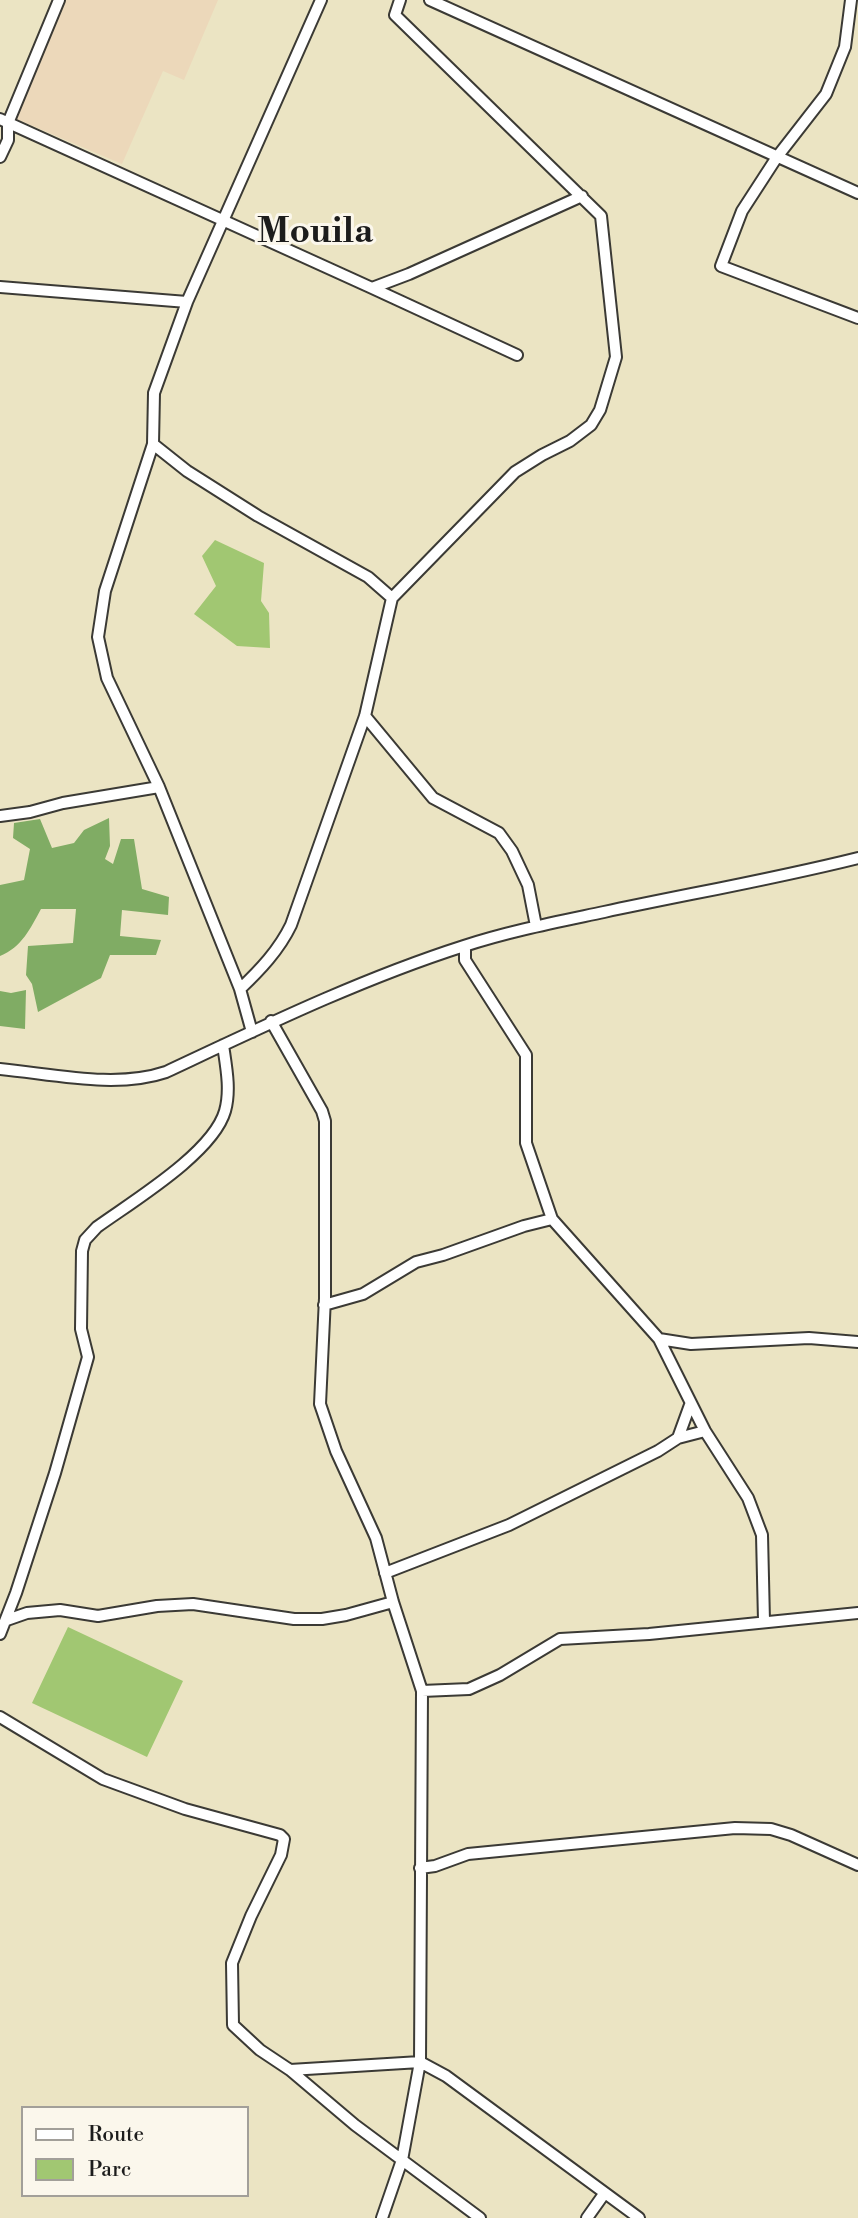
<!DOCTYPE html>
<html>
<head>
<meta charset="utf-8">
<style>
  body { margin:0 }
  #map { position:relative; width:858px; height:2218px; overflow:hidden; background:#ebe4c3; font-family:"Libre Bodoni",serif }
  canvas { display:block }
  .legend { position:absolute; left:21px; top:2106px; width:228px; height:91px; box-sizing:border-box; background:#fbf7ec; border:2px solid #a29f99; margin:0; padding:9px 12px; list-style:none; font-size:21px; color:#1c1c1c }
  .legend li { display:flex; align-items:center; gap:14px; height:35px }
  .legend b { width:35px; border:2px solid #a29f99 }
</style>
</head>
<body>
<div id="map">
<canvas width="858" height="2218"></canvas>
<ul class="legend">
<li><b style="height:9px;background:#fff"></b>Route</li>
<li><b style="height:19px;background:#a1c772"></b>Parc</li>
</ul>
</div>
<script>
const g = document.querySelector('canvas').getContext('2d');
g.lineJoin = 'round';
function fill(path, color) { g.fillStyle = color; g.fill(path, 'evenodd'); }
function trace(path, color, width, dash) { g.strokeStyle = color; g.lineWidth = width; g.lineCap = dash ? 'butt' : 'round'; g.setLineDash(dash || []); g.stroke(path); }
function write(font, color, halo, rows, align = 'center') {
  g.font = font + ' "Libre Bodoni",serif'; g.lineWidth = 6; g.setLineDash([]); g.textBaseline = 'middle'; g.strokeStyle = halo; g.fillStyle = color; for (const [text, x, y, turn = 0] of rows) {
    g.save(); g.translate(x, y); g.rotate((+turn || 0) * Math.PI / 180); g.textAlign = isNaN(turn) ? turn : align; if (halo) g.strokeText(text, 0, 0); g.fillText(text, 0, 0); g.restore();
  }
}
fill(new Path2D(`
  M63 0H218L184 80 163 71 122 164 14 118Z`), '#ecd8ba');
fill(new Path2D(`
  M215 540 264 563 261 601 269 613 270 648 237 646 194 614 216 586 202 556Z
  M68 1627 183 1681 147 1757 32 1703Z`), '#a1c772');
fill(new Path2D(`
  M109 818 110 846 105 859 113 864 121 839H134L142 889 169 897 168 915 122 910 120 936 161 940 156 955H110L101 978 38 1012 32 984 26 975 28 946 73 943 76 909H41C30 929 22 947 0 956V885L24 880 30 849 13 838 14 823 40 819 52 848 74 843 84 830Z
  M26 990 25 1029 0 1026V991L11 993Z`), '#80ac64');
const minor = new Path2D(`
  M430 0 858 193
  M851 0 845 47 826 94 777 157 742 211 721 266 858 318
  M0 119 372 288 409 274 582 196
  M0 157 8 140V123L59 0
  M0 287 187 302 321 0
  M372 288 517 355
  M187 302 154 393 153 444 105 591 98 637 107 678 159 787 240 989 252 1032
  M153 444 187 471 258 516 368 577 392 598
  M365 716 433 798 499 833 512 851 528 885 536 926
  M0 816 30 812 63 803 159 787
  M465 946V960L526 1055V1143L552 1219 659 1339 691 1344 809 1338 858 1342
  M240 989C260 970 279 950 291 925L365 716 392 598 515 472 542 455 570 441 591 425 600 410 616 357 601 216 395 15 400 0
  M271 1021 322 1111 325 1121V1298L320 1404 336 1451 376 1538 393 1602 422 1691 420 2062 402 2160 382 2218
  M0 1069C53 1074 116 1089 166 1072 264 1026 361 979 464 946 510 931 557 922 604 912 688 894 774 879 858 858
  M324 1305 363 1294 416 1262 443 1255 524 1226 552 1219
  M659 1339 705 1431 748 1498 762 1535 764 1621
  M678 1438 690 1405
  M385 1573 509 1525 658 1451 678 1438 705 1431
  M7 1620 27 1613 60 1610 98 1616 157 1606 193 1604 294 1619H322L346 1615 393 1602
  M0 1634 16 1593 55 1473 88 1357 81 1329 82 1251 85 1240 97 1227C133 1201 213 1153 225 1111 231 1090 226 1066 223 1045
  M422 1691 469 1689 500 1675 560 1639 649 1634 858 1613
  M0 1717 103 1779 185 1809 280 1835 284 1839 281 1855 251 1916 232 1963 233 2025 260 2050 290 2070 355 2125 480 2218
  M420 1868 435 1866 468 1854 735 1828 771 1829 791 1835 858 1865
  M290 2070 420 2062 446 2076 639 2218
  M587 2218 604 2194`);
trace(minor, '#3b3a35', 14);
trace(minor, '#fff', 10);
write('bold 35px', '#1c1c1c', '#fbf7ec', [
  ["Mouila",315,234]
]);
</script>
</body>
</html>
